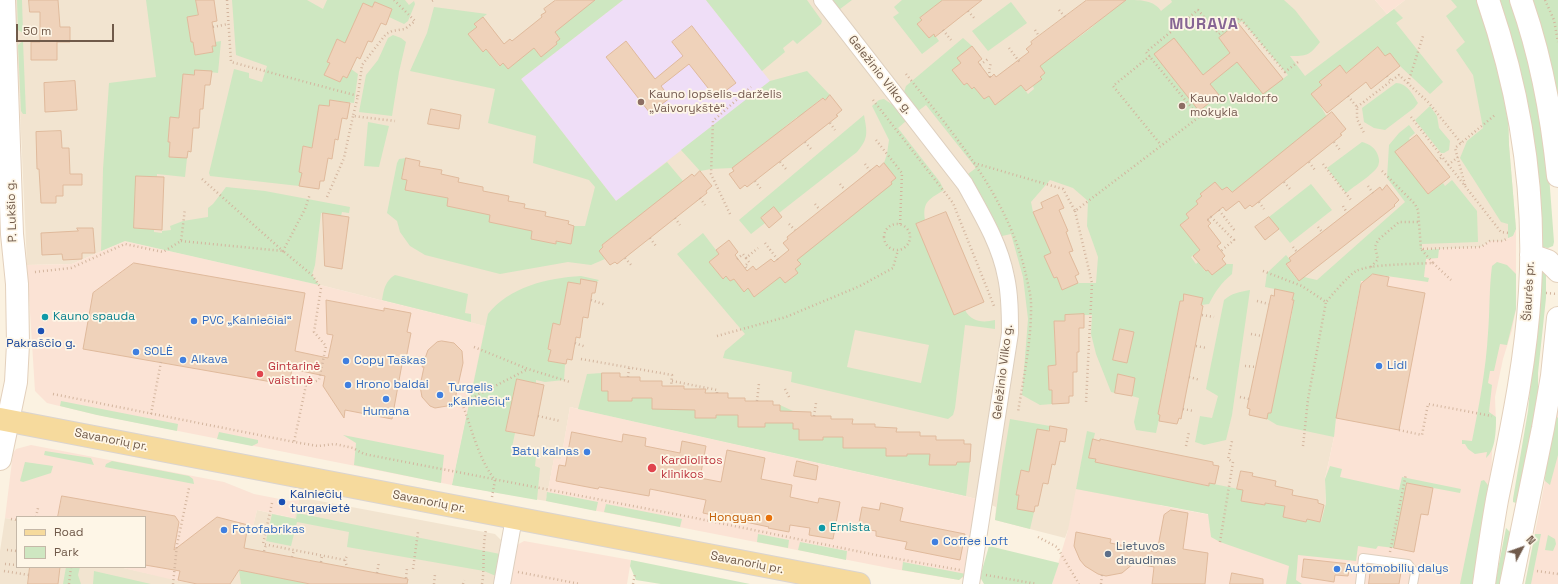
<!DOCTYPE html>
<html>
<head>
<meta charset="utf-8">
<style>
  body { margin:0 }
  #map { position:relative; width:1558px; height:584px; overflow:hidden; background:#fbf2e1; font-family:"Space Grotesk",sans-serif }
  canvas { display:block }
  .legend { position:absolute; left:16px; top:516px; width:130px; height:52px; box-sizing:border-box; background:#fef6e7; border:1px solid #c5b8a8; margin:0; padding:5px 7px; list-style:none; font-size:12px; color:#705a4a }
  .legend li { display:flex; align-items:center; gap:8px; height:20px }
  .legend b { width:20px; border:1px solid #c5b8a8 }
  .north { position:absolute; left:1502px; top:528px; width:40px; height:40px; -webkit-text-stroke:3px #fef6e7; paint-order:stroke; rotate:49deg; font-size:11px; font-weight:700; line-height:16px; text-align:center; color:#705a4a }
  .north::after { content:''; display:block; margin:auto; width:14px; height:18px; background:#705a4a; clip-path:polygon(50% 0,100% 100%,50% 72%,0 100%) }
  .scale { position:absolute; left:16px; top:24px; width:98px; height:18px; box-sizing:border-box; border:2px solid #705a4a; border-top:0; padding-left:5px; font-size:12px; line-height:14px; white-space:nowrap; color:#705a4a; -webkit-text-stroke:3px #fef6e7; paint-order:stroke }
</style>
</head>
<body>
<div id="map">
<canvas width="1558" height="584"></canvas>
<ul class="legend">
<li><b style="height:5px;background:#f6da9d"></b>Road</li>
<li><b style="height:11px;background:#cee7c1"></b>Park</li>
</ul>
<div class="north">N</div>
<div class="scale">50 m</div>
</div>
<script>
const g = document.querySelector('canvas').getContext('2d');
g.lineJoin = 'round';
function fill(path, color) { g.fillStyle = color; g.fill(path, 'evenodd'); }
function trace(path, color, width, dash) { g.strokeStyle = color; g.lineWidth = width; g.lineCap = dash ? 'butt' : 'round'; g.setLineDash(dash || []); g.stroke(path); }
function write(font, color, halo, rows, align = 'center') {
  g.font = font + ' "Space Grotesk",sans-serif'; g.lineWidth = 3.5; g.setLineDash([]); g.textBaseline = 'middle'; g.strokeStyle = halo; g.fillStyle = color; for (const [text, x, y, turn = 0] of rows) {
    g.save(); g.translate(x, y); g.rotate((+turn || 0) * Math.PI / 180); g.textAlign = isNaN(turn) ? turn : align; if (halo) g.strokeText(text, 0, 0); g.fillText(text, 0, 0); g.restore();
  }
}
fill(new Path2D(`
  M15 0H1375L1387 14 1405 0H1479L1508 110 1509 145 1516 229 1513 236 1503 241H1490L1481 247 1381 252 1334 437 1325 479 1326 503 1319 536 1161 505 1068 530 1065 538 995 520 996 507 977 499 570 407 561 460 554 459 546 501 452 485 484 326 316 284 125 241 72 264 27 265Z
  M309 499 495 534 501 540 495 584H230L239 570 248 525 253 526 257 510 294 518 299 500Z
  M5 518 17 520V567H119L197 584H0V551Z`), '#f2e4d0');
fill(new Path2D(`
  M1375 0H1405L1387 14Z
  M1516 229V309L1512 330 1503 359 1495 397 1496 425 1492 451 1491 489 1472 584H1052L1068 530 1076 489 1319 536 1326 503 1325 479 1334 437 1325 426 1324 309 1381 252 1481 247 1490 241H1503L1513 236Z
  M125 241 316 284 485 326 452 485 97 415 47 403 35 391 27 265 72 264Z
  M1558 384V584H1525L1545 481 1547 453Z
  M570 407 977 499 966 573 964 577 959 580 894 569 546 501 554 458 561 459Z
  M31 445 224 482 254 494 290 501 299 500 294 518 257 510 253 526 247 525 239 570 230 584H197L178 581 119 567H145V517H17V520L5 518 13 453 16 449Z
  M524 541 631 560 627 584H509L517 545Z`), '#fbe3d5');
fill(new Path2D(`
  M623 0H706L770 81 616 201 521 79Z`), '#efdef7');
fill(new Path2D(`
  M17 0H22L23 33 18 30Z
  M146 0H196L198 15 187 17 191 42H193L195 55 213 52 212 46H216L215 42 221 41 218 73 195 70 182 118 170 117 168 142H170L169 157 187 158 185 177 157 174V177L136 176 134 228 154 229V232L162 233V231L171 230 170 226 183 221 208 217V208L213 204 226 187 265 191 350 207 349 213 342 212 341 216 321 213 315 265 312 275 319 285 125 241 101 251 103 169 109 83 156 77Z
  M232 0H307L323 9 327 0H405L409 5 414 1 415 4 408 21 404 24 389 17 392 9 375 2 372 7 363 3 353 26 348 44 337 39 327 62 330 63 324 75 340 82 343 76 347 78 351 69 358 74 354 103 330 100 329 106 319 105 315 130 314 148 303 146 299 172 302 173 299 186 210 176 209 173 234 69 249 73V78L262 82 267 66 236 55Z
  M595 0H623L521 79 616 201 667 162 683 181 677 186 679 188 667 194 602 245 603 247 599 251 605 259 591 265 568 262 500 274 425 255 410 246 400 232 397 221 387 213 397 163 399 159 406 158 402 178 407 180 406 190 431 195H449L447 206 472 211H491L489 222 514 227 533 228 531 239 556 244V241L571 244 574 226H585L595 187 589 180 533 163 536 136 488 123 495 89 410 71 427 33 434 7 487 14 474 24 477 27 468 34 483 52 486 49 499 66 503 63 508 69 523 57 522 56 533 47 541 57 557 44 556 42 560 38 553 30Z
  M706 0H807L822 21 821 24 797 44 793 40 783 48 785 52 762 71Z
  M832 0H852L840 9Z
  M902 0H947L935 6 920 18 922 20 917 24 929 38 934 34 939 41 922 54 893 17 899 13 894 7Z
  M1126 0C1141 0 1154 0 1161 11L1172 2 1171 0H1284L1295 10 1320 42C1309 56 1307 56 1290 56L1305 76 1394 9 1403 18 1396 23 1443 82 1430 94 1400 66 1390 53 1385 56 1377 47 1346 73 1340 65 1319 82 1322 85 1318 102 1327 117 1234 195 1227 187 1222 190 1215 182 1200 194 1202 196 1198 204 1186 214 1189 218 1180 225 1202 248 1191 257 1196 264 1198 262 1205 271 1208 270 1212 275 1226 264H1233L1232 274C1221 283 1215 292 1209 304L1201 305 1203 298 1184 294 1183 301H1180L1176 320 1179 321C1173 336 1170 349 1170 364H1167L1164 382 1167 383 1164 395H1161L1158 414 1160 415 1156 433 1136 430 1134 422 1139 398 1132 396 1135 378 1119 375 1115 393 1111 392 1096 354 1091 334 1092 315H1065V321H1054L1055 346 1060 365 1048 366 1049 389 1052 390V404L1040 405 1022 395 1028 319 1023 277 1011 234 1002 236 968 174 976 168 926 105 918 111 904 92 906 86 963 38 972 46 957 58 961 63 952 70 964 85 967 83 972 89 974 87 984 99 989 96 995 104 1019 83 1028 94 1034 89 1033 86 1042 79 1040 77 1045 73 1038 64 1046 61C1071 42 1099 25 1120 1L1122 3ZM1242 21 1288 75 1263 94 1237 62 1210 84 1219 95 1199 111 1154 54 1174 38 1203 75 1230 53 1219 38ZM1050 180 1073 188 1088 201 1087 226 1098 257 1096 283H1078L1062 290 1057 277 1054 278 1044 256 1055 251 1033 212 1031 202Z
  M1451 0H1479L1508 110 1509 145 1516 229 1513 236 1508 238V224L1501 222 1460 158 1467 141 1483 128 1473 75 1456 50 1465 42 1446 16 1457 7Z
  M1494 0H1512L1531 64 1547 148 1554 242 1553 246 1548 248 1542 247Z
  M1529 0H1558V95L1555 94Z
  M1011 2 1027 23 988 51 972 31Z
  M393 35 401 38 406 42 399 72 392 116 359 112 366 75 378 60 388 38Z
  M23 41 26 114H23L21 111 18 45Z
  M807 71 830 95 825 100 822 98 807 110 809 112 799 119 797 117 782 129 784 131 772 137 732 168 711 169 700 171 681 150 770 81Z
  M1396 83C1407 83 1413 95 1418 103L1414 108 1385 130 1374 128 1364 122 1362 108Z
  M884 99 893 105 906 121 898 128 940 182 944 190C930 199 922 201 925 220L916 224 954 314 965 310C971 322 983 323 995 320V329L965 325 955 408 953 415 948 419 791 382 792 372 723 358 725 351 745 334 677 254 703 233 719 254 709 262 723 279 726 276 730 281 734 279 744 291 748 288 754 297 769 285 777 273 785 283 798 273 795 269 800 264 795 257 896 178 884 163 887 154 889 140 872 106 879 100ZM855 330 929 345 921 383 847 367Z
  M1430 106 1437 116 1439 128 1450 141 1449 150 1444 153H1441L1415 120Z
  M864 115C867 132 869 138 857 152L779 213 774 207 761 218 765 223 751 234 739 220Z
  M368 122 389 126 379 167 364 166Z
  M1409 125 1415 133 1409 138 1410 140 1396 152 1428 194 1443 183 1445 186 1452 180 1477 211 1478 242 1422 244V250L1439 249 1438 258 1426 259 1424 277 1429 278 1428 282 1373 274 1364 281H1361L1336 418 1334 437 1277 425 1267 419 1268 413H1271L1281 363 1279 362 1281 350H1284L1288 332 1285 331 1288 319H1291L1294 300H1292L1294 293 1265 287 1267 273 1286 255 1291 261 1286 265 1297 279 1302 275 1304 277 1317 280 1405 202 1387 178 1389 145 1399 133Z
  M1362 142C1369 144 1374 147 1377 153 1379 158 1380 161 1378 166 1373 175 1354 186 1346 193L1327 168Z
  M1311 184 1332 210 1290 243 1269 217Z
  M1497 262 1507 265 1516 274V309L1507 345 1500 344 1494 371H1490L1488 383 1492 385 1489 412 1496 417C1496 429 1496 450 1486 458L1487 452 1475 454 1468 449 1465 444H1462V440L1472 441C1479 406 1486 369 1488 333 1490 310 1489 288 1492 266Z
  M1541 269 1546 271V298L1538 373V413L1519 501 1516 503 1513 502V499L1528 411Z
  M395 275 468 294 465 313 471 314V322L382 300C384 289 385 281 395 275Z
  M581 276 599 280 597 282 581 279 580 284 568 282 563 307V325L553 324 548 349 551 350 549 361 565 364 564 380 545 382 536 380V383L517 379 506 431 515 433 511 452 536 457 535 466 540 468 537 500 452 485 488 314C509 287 547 278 581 276Z
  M1250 290 1232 415 1226 440 1204 445 1195 442 1200 416 1212 418 1218 396 1206 389 1224 300C1232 293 1239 292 1250 290Z
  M602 373 608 391V401H632V398H652V409H675L695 407V418L716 415H738L739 427H765V423H779L780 405 793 411V429H799V439L823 437H843V448H866L886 445V456H906L907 454H930V465H956L957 461 970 462 966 496 578 409 587 374Z
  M61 401 178 424 177 431 97 415 60 406Z
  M1558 417V455L1550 485 1545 481C1546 466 1547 426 1558 417Z
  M1010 419 1050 426 1032 472 1021 470 1017 495H1019L1017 509 1034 512 1030 529 995 520 1002 467Z
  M1087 431 1095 433 1089 458 1096 459V462L1208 486 1209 483 1243 490 1241 501 1264 505 1265 503 1285 506 1283 517 1306 522 1307 519 1321 522 1326 503 1325 479 1330 466 1342 469 1340 477 1399 490 1402 477 1461 489 1460 493 1407 483 1394 548 1378 546 1376 549 1358 546 1356 561 1298 555 1296 580 1302 584H1286L1289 566 1220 542 1211 537 1208 514 1076 489Z
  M219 432 258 440V443L252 446 217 439Z
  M343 435 444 455 441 483 354 465 356 443Z
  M45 451 91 458 94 465 44 455Z
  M112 461 189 476 193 479 194 484 105 467 106 464Z
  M25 462 53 466 51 473 23 482 20 481Z
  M1484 480 1491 489 1472 584H1460L1481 481Z
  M547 492 598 502 596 511 546 501Z
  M606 504 682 519 680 527 604 512Z
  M297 513 500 554 496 576 484 571 347 547 349 532 297 522 291 546 266 541 272 514 296 519Z
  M1506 528 1511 533 1503 584H1495Z
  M758 534 789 540 788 548 757 542Z
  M1535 534H1541L1531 584H1525Z
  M1548 535 1555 539 1556 544 1553 551 1545 550Z
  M800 542 847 551 846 560 798 550Z
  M989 546 1059 563 1052 584H984L980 577Z
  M631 560 750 584H661L636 580 630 566Z
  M903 562 966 574 959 580 902 570Z
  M66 567H80L78 575 81 584H63Z
  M239 570 310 584H241Z
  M94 571 151 584H93Z`), '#cee7c1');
const building = new Path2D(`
  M29 0H58L60 27H70V42H57V60H31V42H40V12H30Z
  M196 0H214L217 21 212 22 216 46H212L213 52 195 55 193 42H191L187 17 198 15Z
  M556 0H595L555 32 560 39 556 42 557 44 541 57 534 48 508 69 503 63 500 66 486 49 483 52 468 34 477 27 474 24 483 17 504 44 510 39 512 41 542 17 541 15 546 12 544 9Z
  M943 0H982L935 37 934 34 929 38 917 24 922 20 920 18Z
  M1087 0H1126L1040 66 1045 73 1040 77 1042 79 1026 91 1021 85 995 105 989 96 984 99 974 87 972 89 967 83 964 85 952 70 961 63 957 58 972 46 982 59 978 62 990 78 994 74 996 77 1029 52 1026 49 1032 44 1031 42Z
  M375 2 392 9 386 25 381 23 372 42 368 41 360 59 357 57 347 78 343 76 340 82 324 75 330 63 327 62 337 39 345 43 363 3 372 7Z
  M1238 23 1283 79 1263 94 1237 62 1210 84 1219 95 1199 111 1154 54 1174 38 1203 75 1230 53 1219 38Z
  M692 26 736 83 716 98 689 64 661 86 670 98 650 113 606 57 626 41 655 79 683 56 672 42Z
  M1378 47 1385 56 1390 53 1400 66 1371 89 1366 82 1327 113 1311 94 1322 85 1319 82 1340 65 1346 73Z
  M195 70 212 71 210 85H205L203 109H200L199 128H193L191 152 188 151 187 158 169 157 170 142H168L170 117 179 118 183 74 194 75Z
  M75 81 77 110 45 112 44 83Z
  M830 95 842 110 836 115 838 116 747 187 745 185 740 189 729 174 734 171 732 168 823 98 825 100Z
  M330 100 350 103 347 119 342 118 338 140 335 139 332 159 328 158 324 181H320L319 189 299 186 302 173 299 172 303 146 312 148 319 105 329 106Z
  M431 109 461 115 459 129 428 124Z
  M1332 112 1346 129 1340 134 1342 135 1252 207 1250 205 1245 209 1239 201 1226 211 1223 207 1207 220 1211 223 1208 226 1221 243 1217 246 1225 256 1222 259 1226 264 1212 275 1208 270 1206 271 1193 256 1200 250 1180 225 1189 218 1186 214 1198 204 1196 201 1202 196 1200 194 1215 182 1222 190 1227 187 1232 192Z
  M61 131 62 148H69L70 174H82V185H63V196H56V203H41L39 169H37L36 132Z
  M1417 135 1450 177 1428 194 1395 152Z
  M406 158 420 161 419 166 442 170 441 174 459 178 458 182 483 187V191L509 196 508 201 525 204 524 208 546 212 545 216 569 221 568 224 574 226 571 244 556 241V244L531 239 532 231 489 222 490 215 447 206 448 198 405 190 407 180 402 179Z
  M884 163 896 178 891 182 892 184 797 260 801 264 795 269 798 273 785 283 780 277 754 297 748 288 744 292 734 279 730 281 726 276 723 279 709 262 719 254 716 250 729 240 738 252 735 255 747 271 753 266 756 270 771 259 774 262 789 250 783 243 788 239 787 237 877 165 879 167Z
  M700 171 712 186 706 191 707 193 617 264 615 262 610 265 599 251 603 247 602 245 692 174 694 176Z
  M136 176 164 177 162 230 134 228Z
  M1387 185 1399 200 1394 205 1395 206 1299 281 1286 264 1291 261 1289 258 1380 187 1382 190Z
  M1058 195 1064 208 1059 210 1068 231 1066 232 1073 251 1069 252 1079 274 1075 276 1078 283 1062 290 1057 277 1054 278 1044 256 1051 253 1033 212 1043 208 1041 203Z
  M774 207 782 217 769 228 761 218Z
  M946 212 984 302 954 315 916 224Z
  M323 213 349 217 342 269 325 266Z
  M1269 217 1279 229 1265 240 1255 227Z
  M77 228H93L95 253H82V259L63 260 62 254 42 255 41 233 78 231Z
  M134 263 305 293 295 351 328 358 333 335 327 334 326 300 384 311V308L411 313 407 332 411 333 405 364H402L392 419 345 410 344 418 323 386 325 376 292 369 289 385 83 349 93 293Z
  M1373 274 1389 277 1387 286 1425 293 1399 430 1336 418 1361 284Z
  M581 279 597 282 595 293H592L588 318 583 317 580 338 576 337 572 360 567 359 566 364 548 361 551 350 548 349 553 323 560 325 568 282 580 284Z
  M1275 289 1294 293 1292 300H1294L1271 413H1268L1267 419 1249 415 1250 409 1247 408 1271 295 1274 296Z
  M1184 294 1203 298 1201 305 1203 306 1181 419 1179 418 1177 424 1159 421 1160 415 1158 414 1180 301H1183Z
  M1084 314V328H1079V352H1077V372H1073V396H1069V403L1052 404V390H1049L1048 366 1056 365 1054 321H1065V315Z
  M1120 329 1134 332 1127 363 1113 360Z
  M442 341 454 343 462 351 463 363 455 399 447 406 435 408 430 406 422 397 420 386 424 367H422L428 350 437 342Z
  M602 373H620V377H640V381H662V386H684V389H706L705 393H728V398H745V401H773V405H780V411L811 412V416H831V419H853L852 424H875V427L897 428 896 432H920V436H936V440H964V444H971L970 462H957L956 465H929L930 454H907V456H886V448H843V437H823V440H799V429H793V423H765V427H738V415H716V418H695V410L652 409V398H632V401H608V391H602Z
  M1118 374 1135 378 1132 396 1115 393Z
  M517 379 544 385 534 436 506 431Z
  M1050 426 1067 429 1065 442 1060 441 1055 465 1052 464 1048 484 1043 483 1038 506H1035L1034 512 1017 509 1019 495H1016L1021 470 1029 472 1037 429 1049 431Z
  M572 432 622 442 623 434 646 438 645 446 680 453 682 441 706 446 700 478 721 482 727 450 765 458 761 479 792 485 790 497 818 503 819 498 840 502 833 539 809 535 810 528 790 525 789 532 768 528 769 527 703 513 706 500 650 489 649 496 599 487 598 489 556 481 559 465 565 466Z
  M1093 439 1100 441V439L1213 462V465L1219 466 1215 484 1209 483V486L1095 462 1096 459 1089 458Z
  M797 461 818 466 816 480 794 476Z
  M1241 471 1253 473 1252 476 1276 481 1275 486 1293 490 1292 495 1318 500V503L1324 505 1320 522 1307 519 1306 522 1283 517 1285 506 1265 503V505L1241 501 1243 490 1237 489Z
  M1407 483 1433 488 1428 515 1421 514 1414 552 1394 548Z
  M62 496 175 516 179 522 174 550 217 517 248 525 244 548 408 579 407 584H310L239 570 230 584H197L178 580 180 571 145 565V517H58Z
  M881 503 903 508 900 521 965 534 960 560 905 549 907 542 876 536V531L858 528 862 507 879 510Z
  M1171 510 1188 513 1183 549 1208 553 1205 584H1152L1154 567 1134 563 1122 573 1106 576 1098 574 1085 566 1080 560 1074 546 1076 532 1111 539 1110 543 1157 552 1164 515Z
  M1304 559 1350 564 1348 576 1335 575 1334 582 1302 577Z
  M30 567H60L58 584H28Z
  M1371 568 1401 572 1399 584H1369Z
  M1232 573 1263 579V584H1230Z`);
fill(building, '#efd2ba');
trace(building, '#e0ba9c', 1);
const service = new Path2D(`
  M1360 584 1363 558 1408 564 1415 573 1413 584`);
const minor = new Path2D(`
  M822 0 965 184C981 213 1000 244 1006 277 1010 295 1010 314 1010 333L971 584
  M502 584 514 518`);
const secondary = new Path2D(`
  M1521 0C1541 56 1552 117 1558 176
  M1531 255 1548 261 1558 271
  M0 459 16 382 18 344 17 284 12 234 4 0
  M1484 584C1488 556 1492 528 1497 500 1511 431 1526 362 1530 291 1536 193 1520 93 1488 0
  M1511 584 1543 428 1552 376 1558 318`);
const primary = new Path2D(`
  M0 419 859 584`);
trace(service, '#decfbe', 10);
trace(minor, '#decfbe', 18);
trace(secondary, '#e3d0bc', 24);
trace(primary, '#dad4d0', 24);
trace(new Path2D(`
  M227 0 231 62 358 96 353 116 395 121
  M1545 0 1554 20 1558 42
  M432 1 434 0
  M1059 10 1065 17
  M968 11 976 20
  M213 27 228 24
  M943 30 951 40
  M1035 30 1039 36
  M1009 48 1021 64
  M1150 56 1113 86 1161 145
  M980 65 988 59
  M906 74C953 133 1007 196 1025 271 1027 280 1030 291 1031 301 1032 338 1024 375 1018 412
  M1387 76 1391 81
  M990 77 989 71 991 62
  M1408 83 1423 36
  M358 96 362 65 386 34 392 31 405 29 415 21 394 0
  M1348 96 1357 107V119L1364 133
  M873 100 953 203 994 306
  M1357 107 1399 75 1429 103 1461 143
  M1411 117 1501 232 1508 233
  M830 123 835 130
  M876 140 902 173 900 225
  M805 142 811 149
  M1334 142 1340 150
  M1437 161 1442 157
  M780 162 786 169
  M1309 162 1315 170
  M974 163 1063 189 1075 211 1199 117 1146 52 1198 10 1219 34 1240 18 1285 72 1298 62
  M865 164 870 171
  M1323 164 1351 200
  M1448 165 1458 157
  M1382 171 1415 204 1418 210 1421 249
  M202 179 283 251 305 209 310 194
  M755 181 761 189
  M1284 182 1290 189
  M840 184 845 190
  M1465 185 1455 148 1495 115
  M1368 186 1373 193
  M327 197 344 158 353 116
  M700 198 705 205
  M1259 202 1264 209
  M815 204 820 210
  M1343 206 1347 213
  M1219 210 1235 231
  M1075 211 1092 283 1086 403
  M730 214 711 174 713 121 751 87
  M675 218 680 225
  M1208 220 1211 217 1234 240 1221 251
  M789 224 795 230
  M884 237a13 13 0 1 1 26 0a13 13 0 1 1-26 0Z
  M1318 227 1322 232
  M650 238 656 246
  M181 241 283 251 312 275 321 288 314 332 326 346 319 380 306 385 294 442
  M765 243 778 260
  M1293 247 1297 252
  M625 258 632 266
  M746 258 749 262 745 266 748 270
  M737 259 743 254 746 258 758 248
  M1433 263 1451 280
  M1371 267 1378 259 1375 247 1378 240 1399 222H1419
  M1263 271 1302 286 1326 302C1332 295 1348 276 1356 271 1369 264 1416 264 1433 263L1421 249 1481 247 1490 241H1503L1508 238
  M35 272 71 268 125 244 163 252 181 241 185 209
  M1546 293 1558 294
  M591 300 606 305
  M1257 301 1269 304
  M1202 315 1214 317
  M1251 334 1262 336
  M717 336 786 317 860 286 893 268 898 250
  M575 343 586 347
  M1196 346 1207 348
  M474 347 528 369 570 382
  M581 359 672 375 671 386
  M1245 366 1256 367
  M628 377 629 368
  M1189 377 1200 380
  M672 381 717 390V393
  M785 389 790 399
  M53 394 294 442 318 446 335 444 353 448 364 454 695 518 876 555 960 570
  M1240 397 1249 399
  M757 401 759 383
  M1183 409 1194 411
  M151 414 161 362
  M538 416 560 421
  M814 416 816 403
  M1399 430 1422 435 1428 404 1492 416
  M1186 446 1189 432
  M1303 446 1308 399 1326 302
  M492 497 495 480C478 458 472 429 462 403L528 369
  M272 503 263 544 345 560 347 556
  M36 517 38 508
  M11 519 17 520
  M1038 537 1057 547 1079 584
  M1220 542 1233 462 1228 459 1232 441
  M7 550 17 551
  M264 551 266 545
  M1390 552 1406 474
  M292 557 294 550
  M345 560 347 567
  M321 562 322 556
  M5 564 17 565
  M413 569 418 532
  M4 571 29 575
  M1537 571 1558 574
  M518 572 580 584
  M377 573 379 562
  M986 575 1037 584
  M406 578 407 568
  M69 584 71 567
  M173 584 177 545 189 488
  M434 584 435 574
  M463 584 464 580
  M482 584C485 566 482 548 486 530
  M633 584 635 574
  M1101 584 1102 575`), '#d3b59e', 2.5, [1, 3]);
trace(service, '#fff', 8);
trace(minor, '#fff', 16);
trace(secondary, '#fff', 22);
trace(primary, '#f6da9d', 22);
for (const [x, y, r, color] of [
  [641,102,4,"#8d6e63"],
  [1182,106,4,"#8d6e63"],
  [45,317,4,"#0f9aa8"],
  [194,321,4,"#3f7fe0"],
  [41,331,4,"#1a4fb4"],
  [136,352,4,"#3f7fe0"],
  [183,360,4,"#3f7fe0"],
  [346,361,4,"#3f7fe0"],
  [1379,366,4,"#3f7fe0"],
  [260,374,4,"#e0444e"],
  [348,385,4,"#3f7fe0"],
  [440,395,4,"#3f7fe0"],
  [386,399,4,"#3f7fe0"],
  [587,452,4,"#3f7fe0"],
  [652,468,5,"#e0444e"],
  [282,502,4,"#1a4fb4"],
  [769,518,4,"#e8710a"],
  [822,528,4,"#0f9aa8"],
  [224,530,4,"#3f7fe0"],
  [935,542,4,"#3f7fe0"],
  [1108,554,4,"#5c6f8a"],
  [1337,569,4,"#3f7fe0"]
]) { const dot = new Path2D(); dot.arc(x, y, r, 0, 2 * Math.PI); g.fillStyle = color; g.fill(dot); trace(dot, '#fef6e7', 1.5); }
write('12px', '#705a4a', '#fef6e7', [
  ["Geležinio Vilko g.",880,75,52],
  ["P. Lukšio g.",12,211,-92],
  ["Šiaurės pr.",1529,291,-87],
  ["Geležinio Vilko g.",1003,372,-83],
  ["Savanorių pr.",111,440,11],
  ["Savanorių pr.",429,502,11],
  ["Savanorių pr.",747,563,11]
]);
write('12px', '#785e54', '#fef6e7', [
  ["Kauno lopšelis-darželis",649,95],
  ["„Vaivorykštė“",649,109],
  ["Kauno Valdorfo",1190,99],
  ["mokykla",1190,113]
], 'left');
write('12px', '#0d838f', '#fef6e7', [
  ["Kauno spauda",53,317],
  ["Ernista",830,528]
], 'left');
write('12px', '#366cbe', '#fef6e7', [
  ["PVC „Kalniečiai“",202,321],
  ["SOLÈ",144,352],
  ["Alkava",191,360],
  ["Copy Taškas",354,361],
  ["Lidl",1387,366],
  ["Hrono baldai",356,385],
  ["Turgelis",448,388],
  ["„Kalniečių“",448,402],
  ["Humana",386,412,"center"],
  ["Batų kalnas",579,452,"right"],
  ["Fotofabrikas",232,530],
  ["Coffee Loft",943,542],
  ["Automobilių dalys",1345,569]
], 'left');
write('12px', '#164399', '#fef6e7', [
  ["Pakraščio g.",41,344],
  ["Kalniečių",290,495,"left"],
  ["turgavietė",290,509,"left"]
]);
write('12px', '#be3a42', '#fef6e7', [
  ["Gintarinė",268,367],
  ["vaistinė",268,381],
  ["Kardiolitos",661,461],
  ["klinikos",661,475]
], 'left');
write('12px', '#c56008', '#fef6e7', [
  ["Hongyan",761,518]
], 'right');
write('12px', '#4e5e75', '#fef6e7', [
  ["Lietuvos",1116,547],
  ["draudimas",1116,561]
], 'left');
g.letterSpacing = '1px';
write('bold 16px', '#866594', '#fef6e7', [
  ["MURAVA",1204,25]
]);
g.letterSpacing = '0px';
</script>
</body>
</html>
